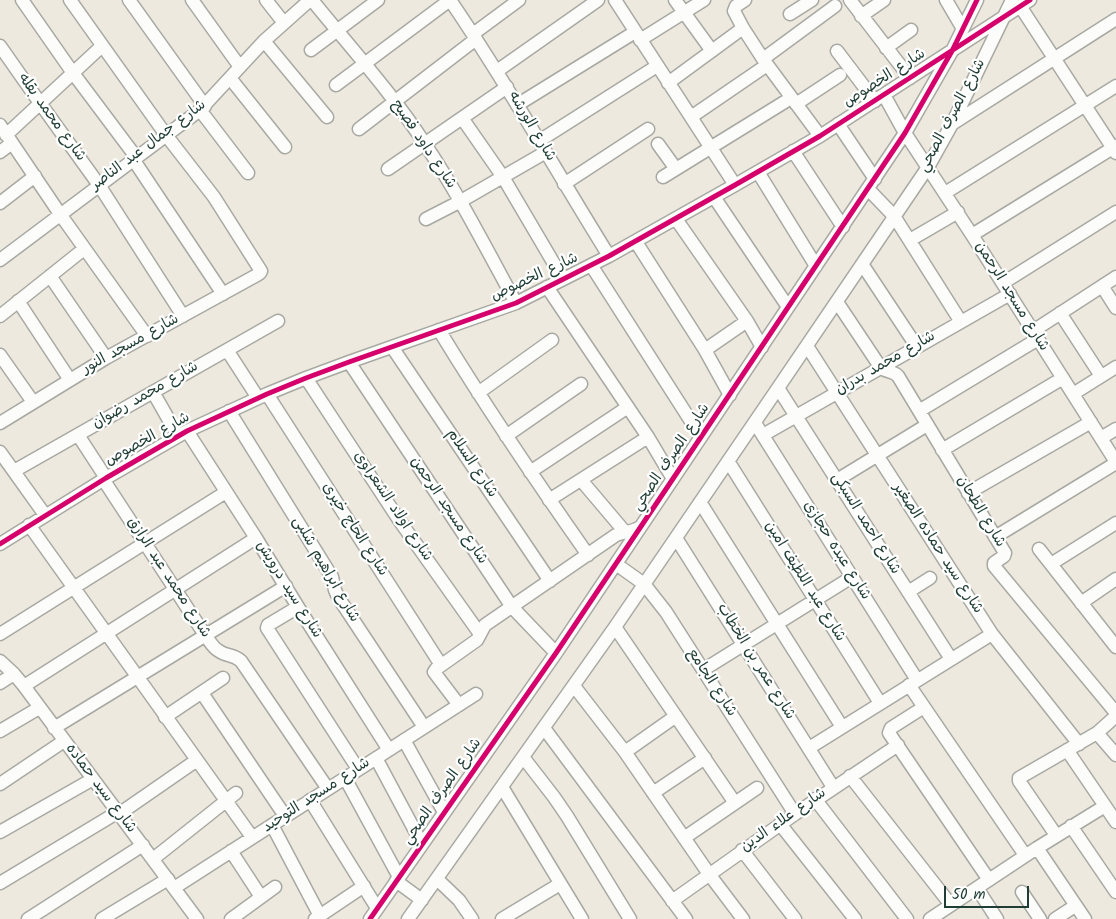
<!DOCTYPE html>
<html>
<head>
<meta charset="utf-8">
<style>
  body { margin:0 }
  #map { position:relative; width:1116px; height:919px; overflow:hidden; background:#eee9df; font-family:Kalam,sans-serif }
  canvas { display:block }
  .scale { position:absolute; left:944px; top:886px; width:85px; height:22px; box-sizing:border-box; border:2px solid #1f3d34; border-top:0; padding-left:6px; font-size:15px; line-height:18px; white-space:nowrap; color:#1f3d34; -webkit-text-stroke:4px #fff; paint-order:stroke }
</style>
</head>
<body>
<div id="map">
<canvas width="1116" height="919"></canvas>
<div class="scale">50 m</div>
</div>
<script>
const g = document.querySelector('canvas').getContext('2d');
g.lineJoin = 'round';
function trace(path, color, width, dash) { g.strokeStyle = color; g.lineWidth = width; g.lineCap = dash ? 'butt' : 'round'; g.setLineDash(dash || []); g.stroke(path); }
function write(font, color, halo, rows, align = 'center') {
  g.font = font + ' Kalam,"Playpen Sans Arabic",sans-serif'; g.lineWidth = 4.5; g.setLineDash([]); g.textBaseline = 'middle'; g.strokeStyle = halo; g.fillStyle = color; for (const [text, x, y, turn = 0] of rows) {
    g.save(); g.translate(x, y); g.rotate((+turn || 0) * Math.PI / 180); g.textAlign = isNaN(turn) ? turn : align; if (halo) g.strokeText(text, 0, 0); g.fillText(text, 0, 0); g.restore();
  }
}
const minor = new Path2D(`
  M22 0 73 73 136 157
  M129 0 205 106
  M192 0 240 67
  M266 0 284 23
  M312 0C350 47 392 93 425 144 459 195 487 250 516 303
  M450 0C507 83 556 171 609 256
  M615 0 735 185
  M675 0 712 51
  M745 0 736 6 734 11 743 28 763 59 820 136
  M850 0 910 78
  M946 0 963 29
  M1020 6 1116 153
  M790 14 812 0
  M861 16 884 0
  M473 34 519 0
  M640 40 704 0
  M264 41 327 117
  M0 46 40 103 99 185 183 316
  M886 48 911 30
  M311 50 378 0
  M837 51 875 101
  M763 59 835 6
  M497 71 598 0
  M230 78 285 147
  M668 83 743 28
  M336 85 450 0
  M884 95 905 133 972 235 1116 462
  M796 104 840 75
  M517 105 635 32
  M200 110 248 173
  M691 117 767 65
  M462 118 503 177 563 279
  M838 124 875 179
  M952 124 1116 19
  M0 125 60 214 147 336
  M359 129 476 39
  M6 135 102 46
  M539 141 657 66
  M658 144 676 169
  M793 151 843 227
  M0 152 12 143
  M133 159 223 294
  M388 169 507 87
  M758 172 816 266
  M663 177 791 98
  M564 184 648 129
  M868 189 894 216 961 322
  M945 193 1116 86
  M714 197 788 307
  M0 203 35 176
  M426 219 461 201 546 152
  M676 219 747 321 762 347
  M972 235 1116 146
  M910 240 958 212
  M636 242 705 350 730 395
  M0 260 200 110 264 41 310 0
  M862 264 917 347
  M591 265 701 437
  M50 276 106 358
  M1003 283 1116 212
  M1102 286 1116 308
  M547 287 648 437 673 479
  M18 301 70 380
  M837 302 881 368C887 372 893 371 898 376L1005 553 1004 556 994 563V566L1116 713
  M1060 313 1101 376
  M0 316 84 249
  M439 330C486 407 536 481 588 555
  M1033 331 1116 277
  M807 346 992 634 1079 744
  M392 347 550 581
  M227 350 258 398
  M705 350 747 321
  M0 355 33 402
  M349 362 512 607 556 653
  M306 378 399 520 480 634
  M778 388 951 659
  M153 392 178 436
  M478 393 552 340
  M267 394 441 665
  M1073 394 1116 367
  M229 411 332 577 335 590 338 597 424 727
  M919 411 1038 339
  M0 423 106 358 257 275 260 273 261 271 214 197 166 135 70 0
  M755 423 917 680
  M187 431 256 538 298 607 389 750
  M78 435 106 478
  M763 435 1010 294
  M506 436 581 384
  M1101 438 1116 429
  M942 450 1063 378
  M0 452 45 515
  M728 461 880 703
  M14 471 278 321
  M530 472 628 407
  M103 479 205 635C209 640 213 648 219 651 227 657 232 653 241 661L328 789
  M581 480 625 532
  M837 480 927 425
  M968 493 1091 422
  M549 500 648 437
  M700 502 842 727
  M29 525 252 837
  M995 537 1116 463
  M676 538 833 787
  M0 544 106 478 187 431 267 394 306 378 349 362 516 303 609 256 735 185 820 136 1030 0
  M1039 549 1116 647
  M616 564 644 584 666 612 795 814
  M1051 564 1116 523
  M908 592 930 578
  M1081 603 1116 579
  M298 607 268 625 267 628 358 769
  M615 627 735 803
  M0 634 226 492
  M0 661 14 674 24 686 197 919
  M703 670 852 577
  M0 683 14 674
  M909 685 1025 855
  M24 686 256 538
  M574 686 625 752 709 874 743 919
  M202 693 285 816
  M459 705 434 672 436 669 477 640 485 625 616 535C624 532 633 532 640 527
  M924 707 891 728 889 733 989 880
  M165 717 223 678
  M54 728 286 586
  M544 728 686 919
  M0 731 39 708
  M1097 733 1116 755
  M404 740 444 812
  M809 748 992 634
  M1067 750 1116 822
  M625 752 676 716
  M523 757 554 797 567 816 630 919
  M376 758 422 844
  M850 776 951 905
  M345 778 399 877
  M0 784 64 741
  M502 787 582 919
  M653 793 705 758
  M815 799 907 919
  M310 800 377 908
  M119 814 197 760
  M780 824 855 919
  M272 825 320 916
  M1071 826 1116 892
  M0 832 93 779
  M1056 835 1019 781V778L1097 733 1116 716
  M684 838 757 788
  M1037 848 1085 919
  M742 850 795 919
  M231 851 261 897
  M153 859 236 793
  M437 879 459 900 472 919
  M396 881 422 900
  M0 883 118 812
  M174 888 476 694
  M977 888 997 919
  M1022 892 1040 919
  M672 901 795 814 898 745
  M28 919 143 845
  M102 919 168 879
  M231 919 275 887
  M315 919 364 886
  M370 919 556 653 905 133 952 51 977 0
  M408 919 615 627 778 388 928 167 952 124 1012 0
  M502 919 560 884
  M930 919 1037 848 1105 806
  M1055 919 1075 906`);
trace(minor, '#a8a9a2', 15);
trace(minor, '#fcfcfa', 12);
trace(new Path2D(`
  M0 544 106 478 187 431 267 394 306 378 349 362 516 303 609 256 735 185 820 136 1030 0
  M370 919 556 653 905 133 952 51 977 0`), '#d6006c', 5);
write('15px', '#1f3d34', '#fff', [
  ["شارع الخصوص",885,79,-33],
  ["شارع الصرف الصحي",953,116,-62],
  ["شارع محمد بقله",51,118,54],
  ["شارع الورشه",531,127,59],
  ["شارع داود فصيح",423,145,56],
  ["شارع جمال عبد الناصر",149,146,-37],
  ["شارع الخصوص",535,278,-25],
  ["شارع مسجد الرحمن",1011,297,58],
  ["شارع مسجد النور",131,345,-29],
  ["شارع محمد بدران",886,364,-30],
  ["شارع محمد رضوان",146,396,-30],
  ["شارع الخصوص",148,440,-29],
  ["شارع الصرف الصحي",672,458,-56],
  ["شارع السلام",471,464,56],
  ["شارع اولاد الشعراوى",392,507,56],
  ["شارع مسجد الرحمن",448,511,56],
  ["شارع الطحان",980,512,59],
  ["شارع احمد السبكى",865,524,58],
  ["شارع الحاج خيرى",354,530,57],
  ["شارع سيد حماده الصغير",937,549,57],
  ["شارع عبده حجازى",836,551,58],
  ["شارع ابراهيم شلبى",325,570,60],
  ["شارع محمد عبد الرازق",168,578,57],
  ["شارع عبد اللطيف امين",804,582,58],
  ["شارع سيد درويش",288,590,58],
  ["شارع عمر بن الخطاب",755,662,58],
  ["شارع الجامع",711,683,57],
  ["شارع سيد حماده",100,789,53],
  ["شارع الصرف الصحي",443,792,-55],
  ["شارع مسجد التوحيد",317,796,-33],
  ["شارع علاء الدين",784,821,-35]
]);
</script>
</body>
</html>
